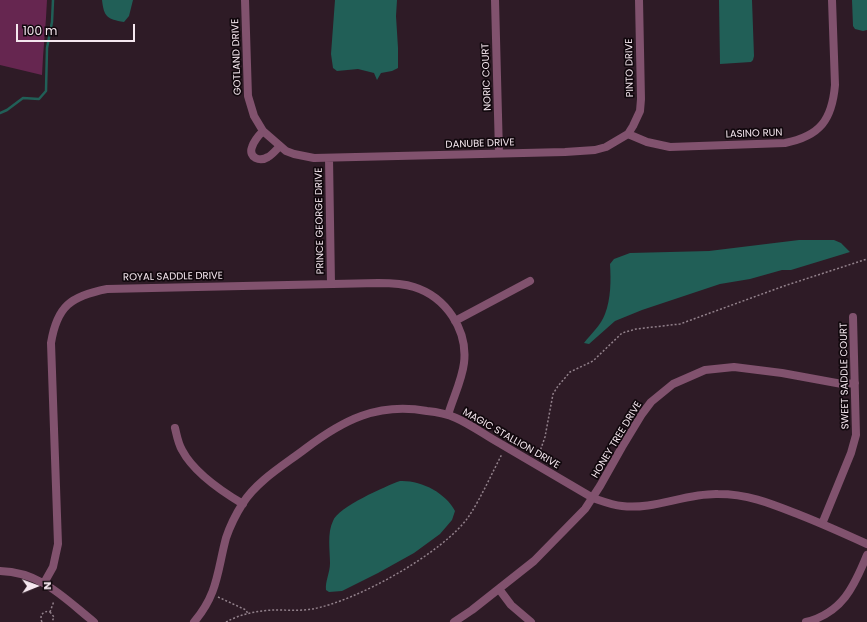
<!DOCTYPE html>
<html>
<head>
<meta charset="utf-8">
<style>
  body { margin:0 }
  #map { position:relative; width:867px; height:622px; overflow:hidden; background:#2e1b26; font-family:Poppins,sans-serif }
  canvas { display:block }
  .north { position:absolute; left:16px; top:566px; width:40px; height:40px; -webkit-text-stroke:3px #11080d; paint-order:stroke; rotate:89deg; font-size:11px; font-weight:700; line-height:16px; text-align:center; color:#f5e7ef }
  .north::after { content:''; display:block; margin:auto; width:14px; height:18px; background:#f5e7ef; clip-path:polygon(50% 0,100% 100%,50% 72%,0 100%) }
  .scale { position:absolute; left:16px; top:24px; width:119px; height:18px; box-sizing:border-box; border:2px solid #f5e7ef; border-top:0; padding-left:5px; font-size:12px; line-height:14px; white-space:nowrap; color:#f5e7ef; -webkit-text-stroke:3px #11080d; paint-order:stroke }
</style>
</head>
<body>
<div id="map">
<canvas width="867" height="622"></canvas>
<div class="north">N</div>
<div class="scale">100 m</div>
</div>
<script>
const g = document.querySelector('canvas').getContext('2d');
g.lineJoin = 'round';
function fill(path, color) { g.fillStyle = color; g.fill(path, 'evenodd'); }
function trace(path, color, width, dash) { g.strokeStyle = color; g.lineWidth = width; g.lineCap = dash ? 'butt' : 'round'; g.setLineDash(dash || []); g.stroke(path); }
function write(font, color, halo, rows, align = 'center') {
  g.font = font + ' Poppins,sans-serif'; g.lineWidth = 3.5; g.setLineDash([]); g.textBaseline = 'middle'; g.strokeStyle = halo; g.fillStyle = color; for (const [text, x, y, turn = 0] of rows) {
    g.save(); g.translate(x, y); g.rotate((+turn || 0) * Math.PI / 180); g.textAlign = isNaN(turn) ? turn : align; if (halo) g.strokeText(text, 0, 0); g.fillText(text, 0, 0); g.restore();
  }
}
fill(new Path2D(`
  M0 0H47C46 25 43 50 42 75L0 65Z`), '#662650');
fill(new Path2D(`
  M102 0H133L129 16 124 22C107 19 104 17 102 0Z
  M335 0H397L396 16 398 48V68L392 71 381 73 377 80 374 73 358 69 337 71 333 68 331 54Z
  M719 0H752L754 56 753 60 751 62 720 64Z
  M852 0H867V30L863 31 855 29 853 26Z
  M799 240H834L841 243 850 252 791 270H782L750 279 720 284 642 310 615 321 589 344 584 343C591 334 601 325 605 314 611 299 611 280 610 264L614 259 630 253 709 251Z
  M400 481C421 480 446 493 455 511L452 520 440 534 414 553 378 573 342 591 329 592 326 590C325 581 330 573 330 563 330 550 327 533 333 521 338 507 386 486 400 481Z`), '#215f57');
trace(new Path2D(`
  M0 113 7 110 23 98 39 99 46 91 47 48 52 22 53 0`), '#215f57', 2.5);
trace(new Path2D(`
  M538 457 545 437 553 394 558 386 570 372 593 361 622 333 636 329 680 324 784 286 867 259
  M218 597 246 610 248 614
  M50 612 54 601
  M50 612 54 617 52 622
  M42 622C39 616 43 610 50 612
  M226 622C240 614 260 610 276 610 288 610 300 611 312 609 355 602 445 552 469 516 481 498 492 473 502 454`), '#92818b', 1.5, [2, 2]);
trace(new Path2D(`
  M245 0 248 96 254 116 263 131 286 151 294 154 314 158 565 152 595 150 606 147 628 134 633 126 640 111 641 99 639 0
  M495 0 499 153
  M263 131C258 136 254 141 252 147 248 158 260 162 268 157 272 155 276 150 280 146
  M628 134 647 142 670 147 785 143C820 136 832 120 835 85L832 0
  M329 158 331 284
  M455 321 530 281
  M175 428C177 436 178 443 182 450 194 473 221 491 243 504
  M822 524 851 453 856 435 853 317
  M0 571C41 572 64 598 94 622
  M44 583 53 567 58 544 51 343C57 306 71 296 107 289L378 283C390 283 402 283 414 287 446 297 468 330 464 363 462 380 453 398 448 415
  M499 589 511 605 531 622
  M194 622C218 594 217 572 226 538 230 526 236 514 243 503 257 481 284 465 305 449 343 420 378 402 427 411 437 412 447 414 456 418 472 425 486 436 501 444 532 462 562 480 593 498 602 501 612 505 622 506 654 510 686 493 718 494 749 494 772 504 800 515 823 524 845 534 867 544
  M454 622 472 610 534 561 585 509 600 486 622 447 642 414 651 402 673 384 705 370 734 367 782 373 842 384 855 383
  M806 622C842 613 854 587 867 555`), '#81526e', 8);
write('10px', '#f5e7ef', '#11080d', [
  ["GOTLAND DRIVE",237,57,-92],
  ["PINTO DRIVE",630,68,-91],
  ["NORIC COURT",487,77,-92],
  ["LASINO RUN",754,134,-2],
  ["DANUBE DRIVE",480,144,-2],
  ["PRINCE GEORGE DRIVE",320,221,-91],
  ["ROYAL SADDLE DRIVE",173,277,-1],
  ["SWEET SADDLE COURT",845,376,-91],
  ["MAGIC STALLION DRIVE",511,439,30],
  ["HONEY TREE DRIVE",617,440,-59]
]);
</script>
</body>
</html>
